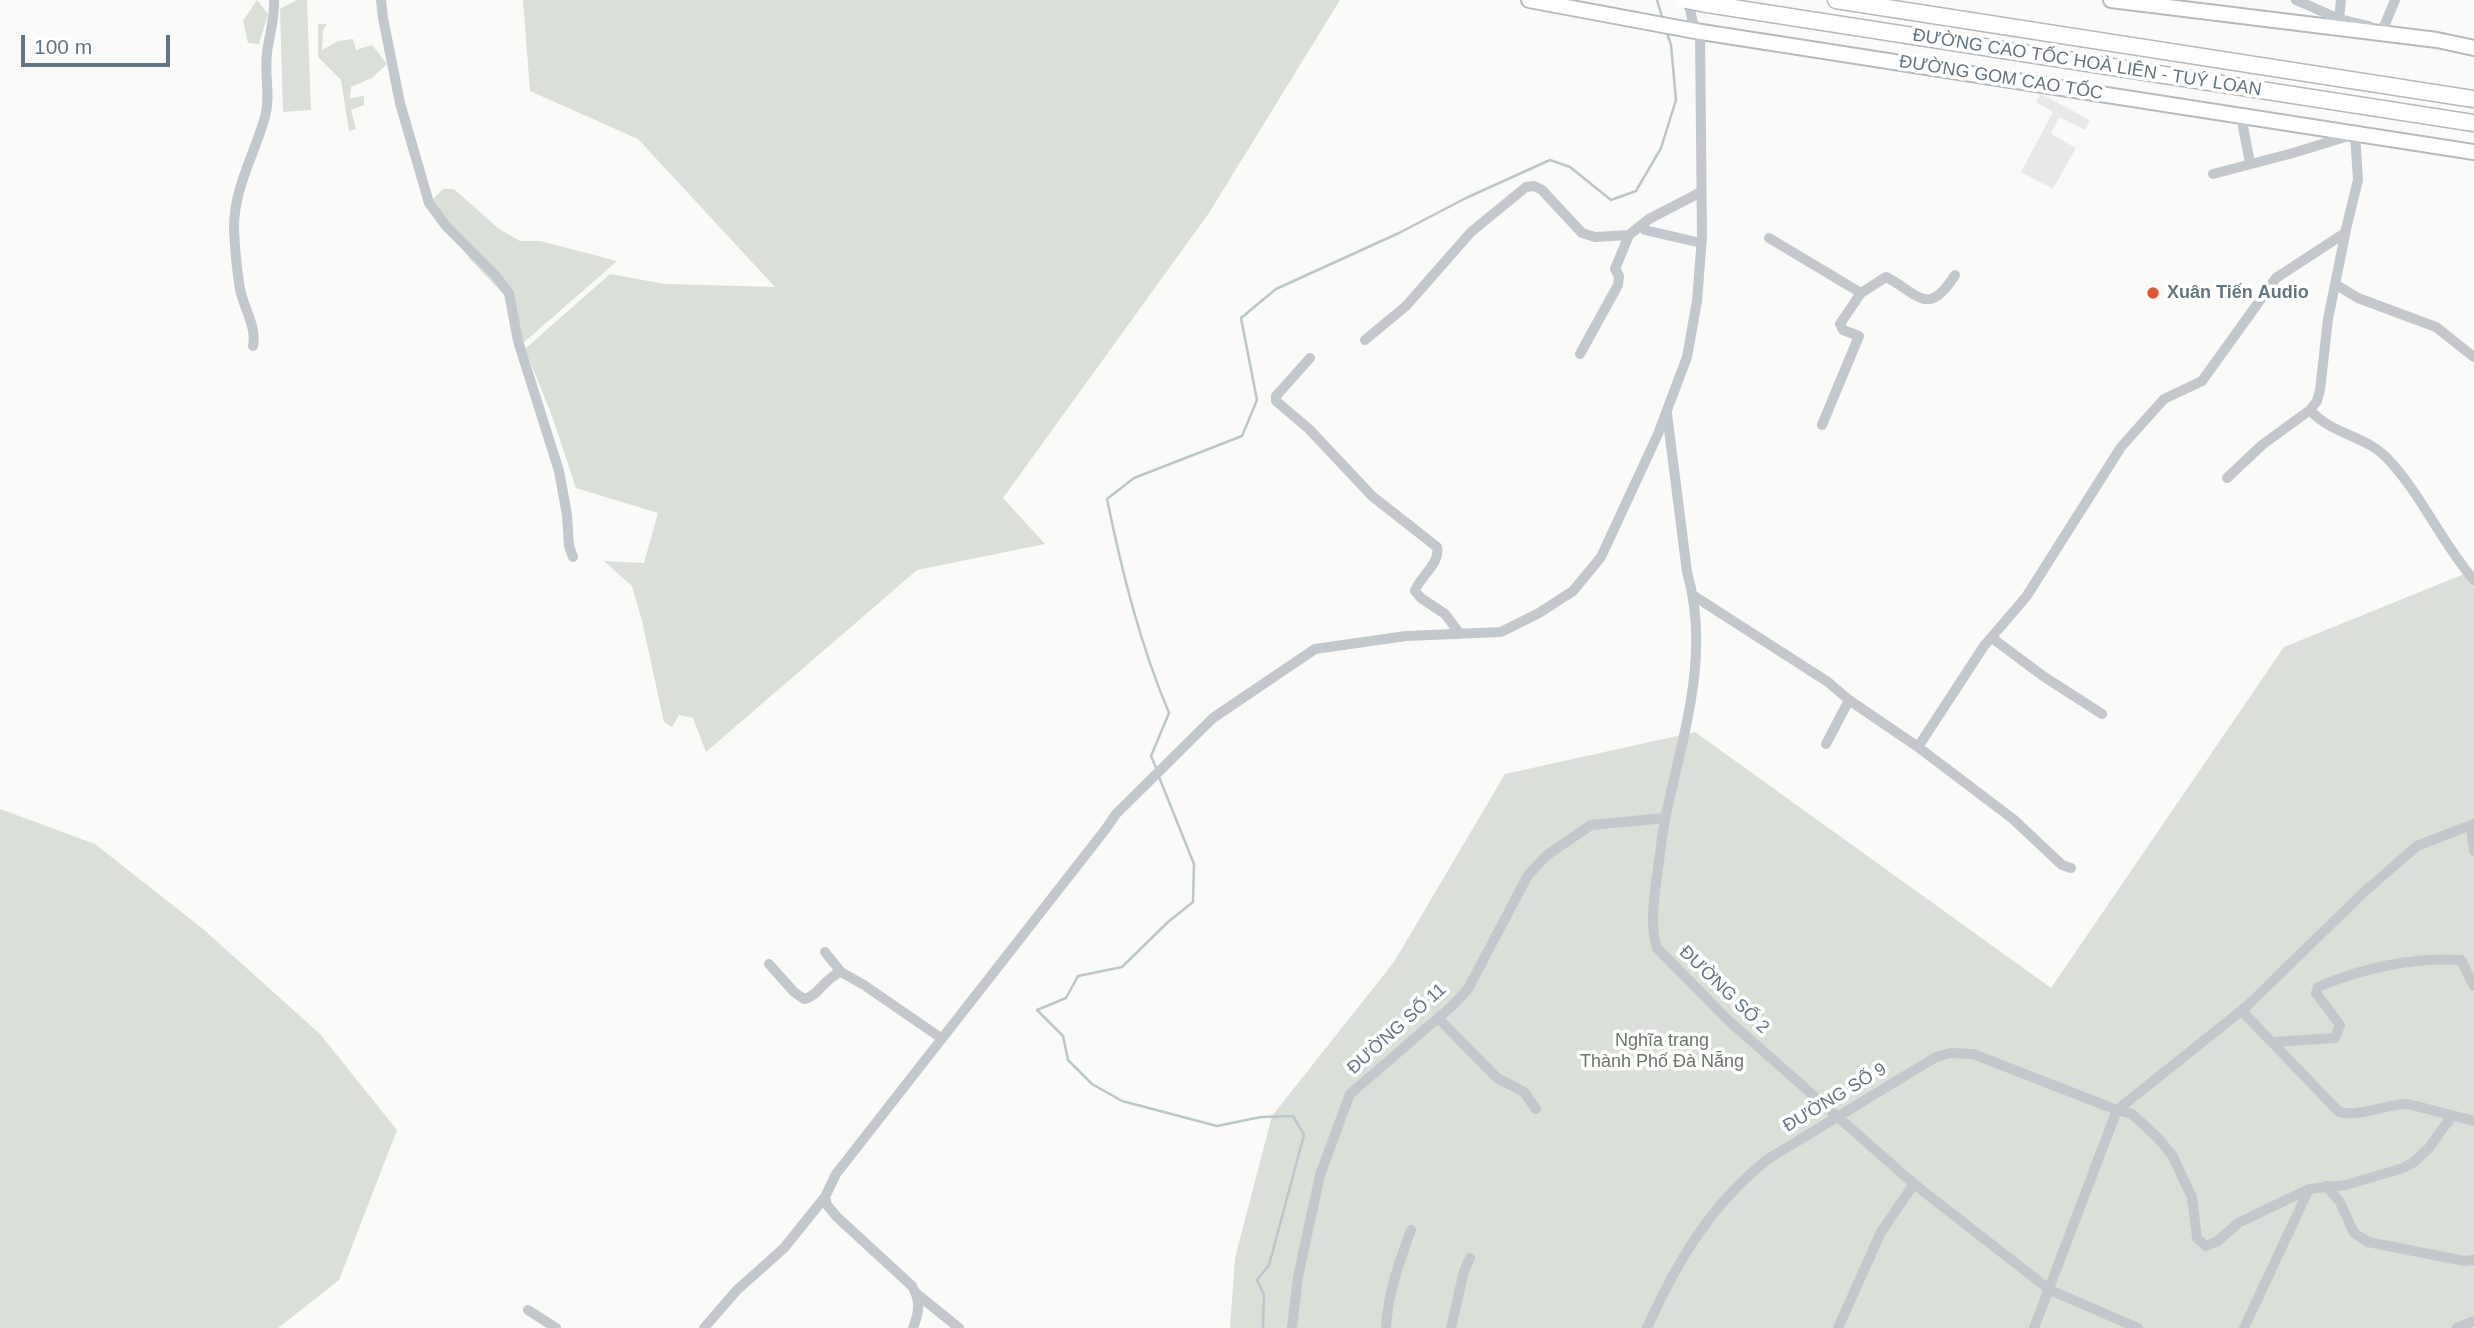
<!DOCTYPE html>
<html>
<head>
<meta charset="utf-8">
<style>
  body { margin:0 }
  #map { position:relative; width:2474px; height:1328px; overflow:hidden; background:#fafaf8; font-family:Helvetica,sans-serif }
  canvas { display:block }
  .scale { position:absolute; left:21px; top:35px; width:149px; height:32px; box-sizing:border-box; border:4px solid #657683; border-top:0; padding-left:9px; font-size:21px; line-height:24px; white-space:nowrap; color:#657683; -webkit-text-stroke:5px #fff; paint-order:stroke }
</style>
</head>
<body>
<div id="map">
<canvas width="2474" height="1328"></canvas>
<div class="scale">100 m</div>
</div>
<script>
const g = document.querySelector('canvas').getContext('2d');
g.lineJoin = 'round';
function fill(path, color) { g.fillStyle = color; g.fill(path, 'evenodd'); }
function trace(path, color, width, dash) { g.strokeStyle = color; g.lineWidth = width; g.lineCap = dash ? 'butt' : 'round'; g.setLineDash(dash || []); g.stroke(path); }
function write(font, color, halo, rows, align = 'center') {
  g.font = font + ' Helvetica,sans-serif'; g.lineWidth = 7; g.setLineDash([]); g.textBaseline = 'middle'; g.strokeStyle = halo; g.fillStyle = color; for (const [text, x, y, turn = 0] of rows) {
    g.save(); g.translate(x, y); g.rotate((+turn || 0) * Math.PI / 180); g.textAlign = isNaN(turn) ? turn : align; if (halo) g.strokeText(text, 0, 0); g.fillText(text, 0, 0); g.restore();
  }
}
fill(new Path2D(`
  M2041 94 2090 120 2085 130 2059 117 2051 134 2076 148 2053 189 2021 172 2053 112 2036 102Z`), '#e8e9e9');
fill(new Path2D(`
  M257 0 268 14 259 44 248 43 243 21Z
  M297 0H307L311 110 283 112 280 9Z
  M523 0H1340L1209 213 1003 498 1045 544 917 570 706 752 693 718 679 715 672 727 664 722 642 621 632 586 604 561 644 563 658 513 576 488 552 416 525 349 610 274 665 284 775 287 638 139 530 91Z
  M318 24H327L323 30 322 50 338 41 353 39 356 50 372 45 387 64 372 78 351 87 350 98 364 96V105L351 110 356 129 349 131 341 80 318 57Z
  M443 189H454L499 229 520 241H540L617 261 522 344 514 305 470 259 428 204Z
  M2474 570V1328H1230L1235 1258 1272 1116 1394 962 1505 774 1695 732 2051 988 2284 647Z
  M0 809 95 844 203 929 320 1034 397 1130 339 1280 278 1328H0Z`), '#dadfd7');
trace(new Path2D(`
  M1657 0 1663 20
  M1157 770 1151 756 1169 713C1140 644 1122 572 1107 499L1134 478 1242 436 1257 400 1241 318 1276 289 1399 233 1466 198 1550 160 1570 167 1611 200 1636 191 1661 148 1676 100 1671 45 1666 30
  M1159 777 1194 864 1193 902 1168 922 1122 967 1078 976 1066 998 1037 1010 1063 1036 1068 1060 1092 1084 1122 1101 1217 1126 1261 1117 1293 1116 1304 1135 1269 1265 1257 1280 1264 1295 1263 1328`), '#bbc7cb', 2.5);
const major = new Path2D(`
  M1529 0 1695 31 2474 152
  M2111 0 2437 40 2474 48`);
const highway = new Path2D(`
  M1836 0 2474 99
  M1701 3 2474 123`);
trace(major, '#b5babe', 18);
trace(highway, '#b4b9bd', 19);
trace(new Path2D(`
  M381 0 383 18 400 103 429 203 446 226 495 275 509 293 518 341 559 471 567 515 569 546 573 557
  M2296 0 2339 19 2369 26
  M2339 19 2341 0
  M2383 29 2395 0
  M2241 116 2250 163
  M1645 230 1701 243
  M1769 238 1861 293
  M2335 284 2358 298 2436 327 2474 357
  M1365 340 1406 306 1471 232 1526 187 1534 186 1542 190 1582 233 1595 237 1629 235
  M253 346C257 327 244 309 240 289 237 271 235 249 234 231 233 189 254 156 265 117 271 96 264 75 267 53 269 35 275 19 274 0
  M1580 354 1618 285 1619 276 1615 269 1629 235 1649 219 1701 192
  M1310 358 1276 396V401L1309 429 1372 496 1437 547C1441 563 1420 576 1415 591L1421 598 1445 614 1460 634
  M2310 410C2331 434 2366 436 2387 458 2422 495 2441 542 2474 580
  M1667 414 1687 572C1711 654 1683 734 1666 815 1662 832 1661 850 1658 868 1655 893 1649 924 1657 948L1729 1021 1914 1184 2050 1290 2138 1328
  M1822 425 1859 336 1843 330 1840 324 1861 293 1886 277C1919 294 1928 318 1955 275
  M2227 478 2262 445 2310 410 2317 401 2320 390 2328 319 2346 230
  M1694 596 1828 682 1849 700 1918 747 2013 819 2062 865 2071 868
  M1992 638 2043 676 2102 714
  M1826 744 1849 700
  M1918 747 1984 646 2026 597 2121 447 2164 399 2202 381 2276 278 2345 233 2358 180 2355 134 2293 153 2213 174
  M2471 827 2474 851
  M825 952 841 972 864 985 941 1038
  M769 964 794 992 804 999C818 997 824 978 841 972
  M2242 1011 2339 1112C2362 1117 2385 1104 2408 1104L2474 1121
  M1438 1018 1497 1078 1524 1092 1536 1109
  M2273 1042 2335 1038 2340 1025 2316 993 2318 987C2362 968 2413 957 2461 960L2474 986
  M2326 1186 2340 1202 2354 1233 2362 1238 2368 1242 2464 1261 2474 1260
  M825 1197 827 1205 837 1217 912 1286C921 1301 919 1313 913 1328
  M917 1294 959 1328
  M528 1310 556 1328
  M704 1328 737 1290 784 1248 825 1197 836 1174 1105 830 1116 814 1213 718 1315 649 1406 636 1501 632 1539 613 1573 591 1601 557 1658 434 1687 357 1697 301 1702 237 1700 31 1693 23 1688 0
  M1292 1328 1298 1277 1320 1175 1350 1094 1452 1006 1468 989 1528 875 1547 855 1591 825 1665 818
  M1386 1328C1388 1293 1399 1263 1411 1230
  M1451 1328 1464 1271 1470 1258
  M1647 1328C1676 1263 1711 1204 1768 1159L1936 1057 1951 1053 1973 1054 2117 1110 2132 1114 2157 1137 2172 1155 2192 1197 2197 1238 2206 1246 2218 1241 2238 1223 2309 1189 2346 1185 2403 1168 2414 1162 2429 1148 2451 1117
  M1838 1328 1881 1232 1914 1184
  M2034 1328 2117 1110 2246 1007 2363 893 2417 846 2474 824
  M2244 1328 2309 1189
  M2457 1328 2474 1321`), '#c3c8cc', 10);
trace(major, '#fff', 14);
trace(highway, '#fff', 16);
const highwayBridge = new Path2D(`
  M1686 0 1701 3`);
trace(highwayBridge, '#b4b9bd', 19, []);
trace(highwayBridge, '#fff', 16);
for (const [x, y, r, color] of [
  [2153,293,7,"#e4572e"]
]) { const dot = new Path2D(); dot.arc(x, y, r, 0, 2 * Math.PI); g.fillStyle = color; g.fill(dot); trace(dot, '#fff', 2.5); }
write('18px', '#657683', '#fff', [
  ["ĐƯỜNG CAO TỐC HOÀ LIÊN - TUÝ LOAN",2087,63,9],
  ["ĐƯỜNG GOM CAO TỐC",2001,78,9],
  ["ĐƯỜNG SỐ 2",1724,990,44],
  ["ĐƯỜNG SỐ 11",1397,1029,-42],
  ["ĐƯỜNG SỐ 9",1835,1098,-31]
]);
write('bold 18px', '#657683', '#fff', [
  ["Xuân Tiến Audio",2167,293]
], 'left');
write('18px', '#687a64', '#fff', [
  ["Nghĩa trang",1662,1041],
  ["Thành Phố Đà Nẵng",1662,1062]
]);
</script>
</body>
</html>
